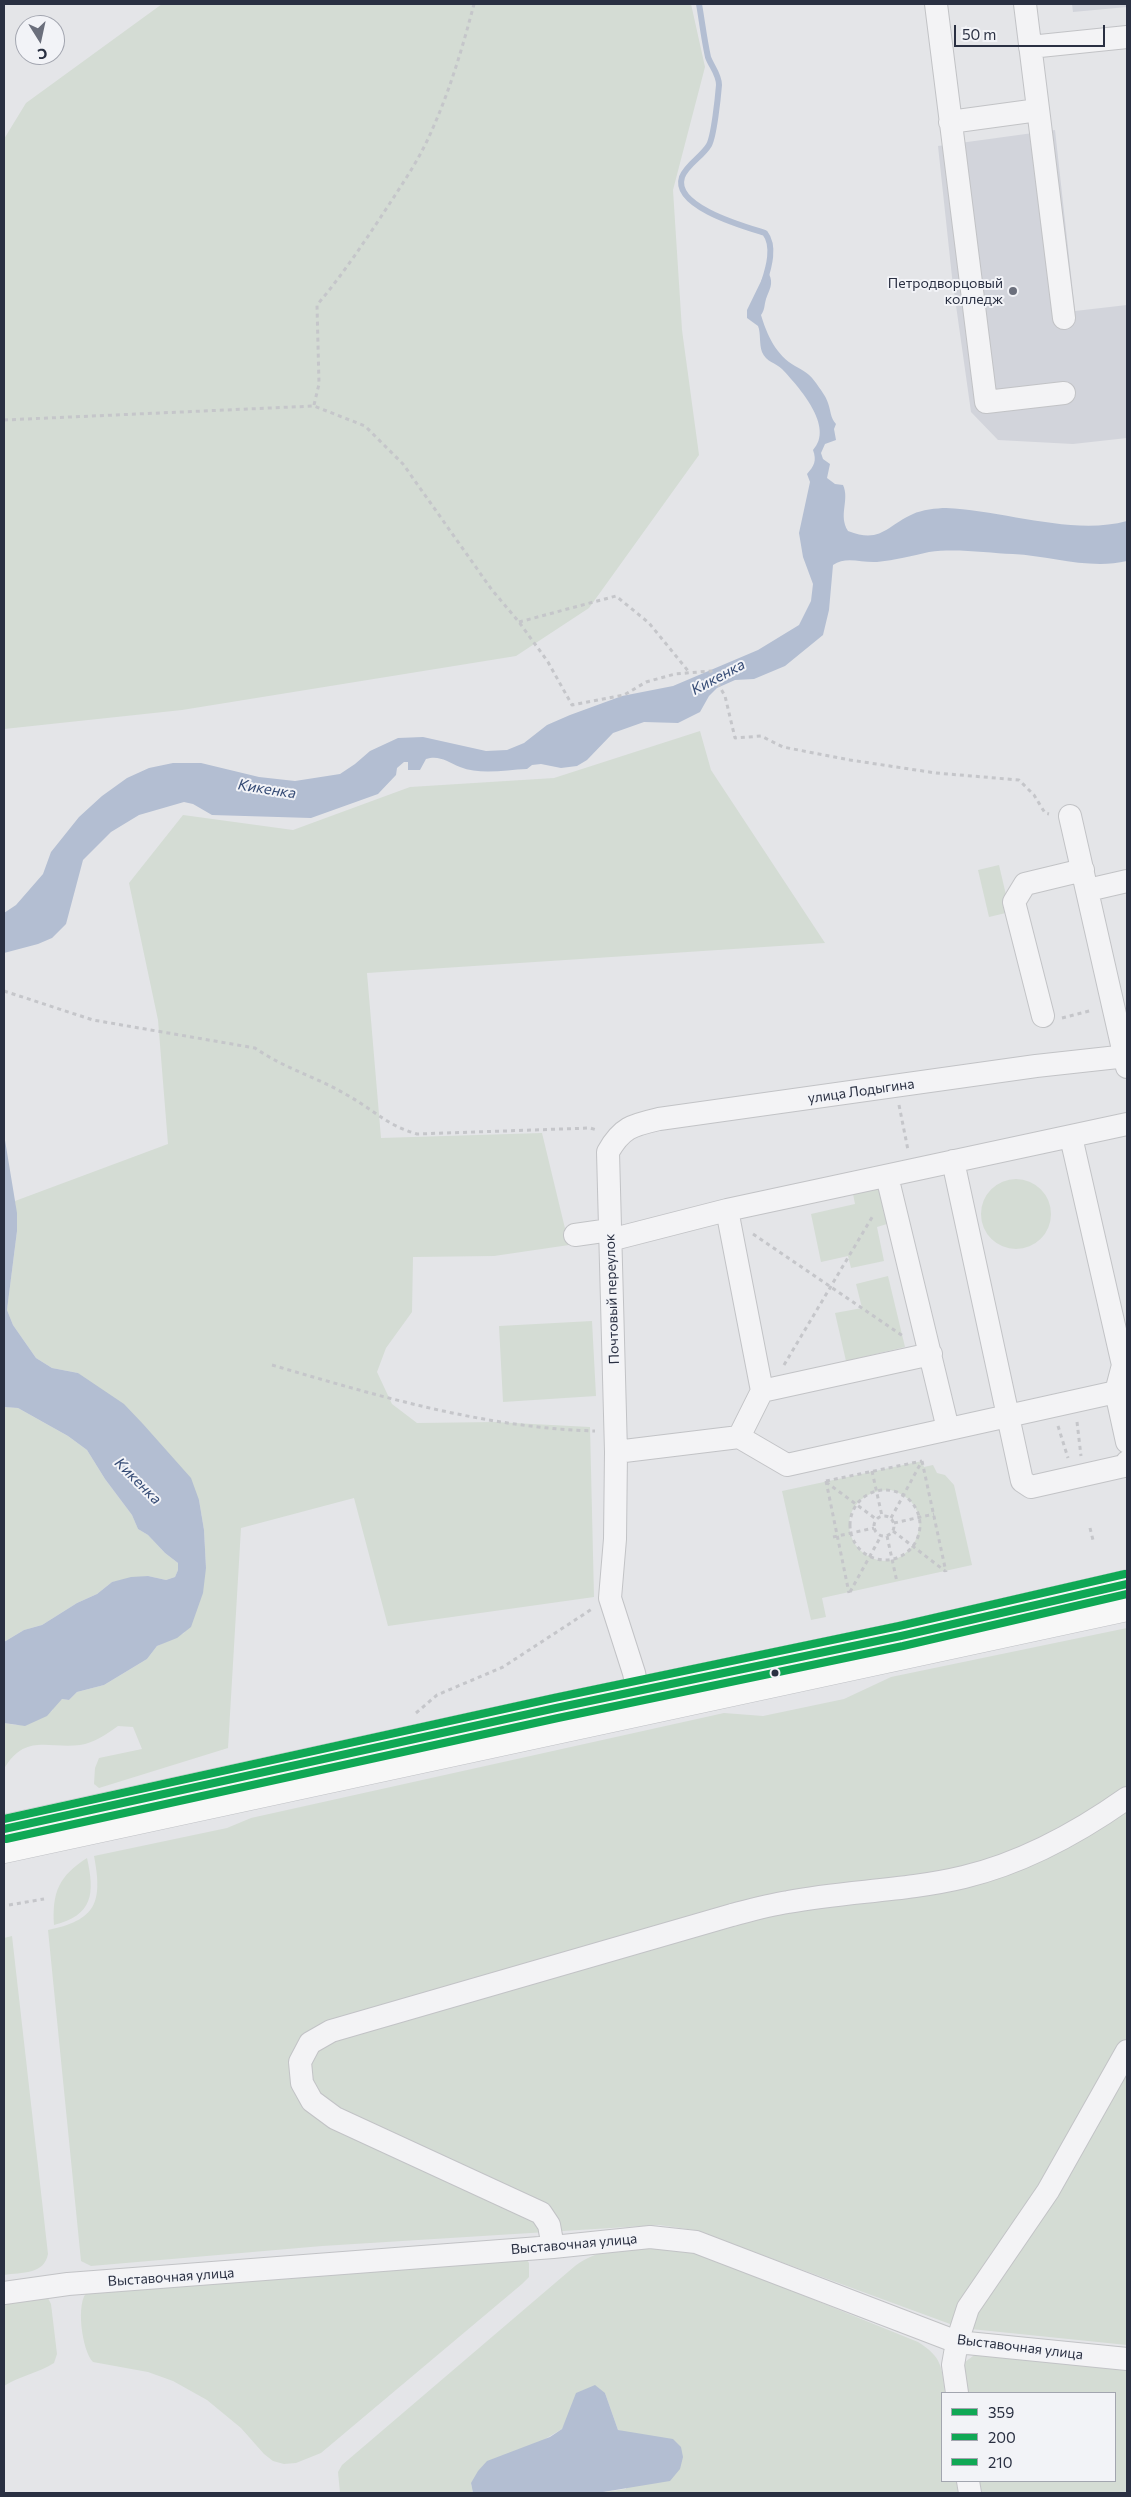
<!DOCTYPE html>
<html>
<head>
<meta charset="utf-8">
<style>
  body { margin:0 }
  #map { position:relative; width:1131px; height:2497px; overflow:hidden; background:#e4e5e8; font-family:Commissioner,sans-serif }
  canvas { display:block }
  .frame { position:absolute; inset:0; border:5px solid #2a3042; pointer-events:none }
  .legend { position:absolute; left:941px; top:2392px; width:175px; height:90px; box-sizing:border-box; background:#f2f3f7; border:1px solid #a2a5af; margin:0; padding:6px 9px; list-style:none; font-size:15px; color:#2a3042 }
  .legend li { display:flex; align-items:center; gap:10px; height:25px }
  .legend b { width:25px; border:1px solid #a2a5af }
  .north { position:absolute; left:15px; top:15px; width:50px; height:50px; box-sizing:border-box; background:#f2f3f7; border:1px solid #a2a5af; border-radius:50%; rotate:170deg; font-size:14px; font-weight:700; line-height:20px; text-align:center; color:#2a3042 }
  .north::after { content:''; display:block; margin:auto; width:18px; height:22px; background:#6b6f7c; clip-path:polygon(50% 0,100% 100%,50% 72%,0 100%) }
  .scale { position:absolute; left:954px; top:25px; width:151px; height:22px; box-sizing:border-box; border:2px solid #2a3042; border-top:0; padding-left:6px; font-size:15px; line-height:18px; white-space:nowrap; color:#2a3042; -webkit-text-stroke:4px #f2f3f7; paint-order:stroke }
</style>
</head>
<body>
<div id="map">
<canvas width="1131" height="2497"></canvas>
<div class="frame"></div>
<ul class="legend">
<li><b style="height:6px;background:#10a855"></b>359</li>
<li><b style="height:6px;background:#10a855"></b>200</li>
<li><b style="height:6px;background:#10a855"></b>210</li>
</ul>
<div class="north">С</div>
<div class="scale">50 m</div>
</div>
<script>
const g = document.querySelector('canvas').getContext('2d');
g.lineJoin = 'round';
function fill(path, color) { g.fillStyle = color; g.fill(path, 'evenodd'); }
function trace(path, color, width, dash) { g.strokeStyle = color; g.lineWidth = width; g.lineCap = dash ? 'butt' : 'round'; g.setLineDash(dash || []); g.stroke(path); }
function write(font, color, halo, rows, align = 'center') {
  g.font = font + ' Commissioner,sans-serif'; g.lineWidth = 4; g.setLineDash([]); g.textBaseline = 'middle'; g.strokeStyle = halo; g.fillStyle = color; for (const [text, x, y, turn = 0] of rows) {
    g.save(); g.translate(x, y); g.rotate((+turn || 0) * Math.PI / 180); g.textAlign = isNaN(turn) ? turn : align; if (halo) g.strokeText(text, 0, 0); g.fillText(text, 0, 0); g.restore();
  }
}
fill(new Path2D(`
  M1072 4H1127V7L1073 12Z
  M1055 130 1075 311 1127 305V438L1073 444 998 440 971 412 952 277 938 146Z`), '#d2d4db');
fill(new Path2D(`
  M162 4H691L705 67 673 190 682 330 699 455 589 608 516 656 182 710 4 729V139L26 103Z
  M700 731 711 770 825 943 367 973 381 1138 542 1133 569 1245 494 1256 413 1257 412 1312 386 1348 377 1372 392 1404 417 1423 495 1422 590 1427 594 1597 388 1626 354 1498 241 1528 228 1748 99 1788 94 1784 95 1768 99 1758 142 1749 133 1727 118 1726C107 1734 94 1743 80 1745 48 1749 25 1733 4 1769V1723L16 1725 52 1711 55 1704 62 1699 69 1700 77 1692 104 1685 147 1659 157 1646 184 1633 206 1568 204 1530 199 1500 78 1373 52 1368 36 1358 13 1325 7 1310 17 1231 15 1201 168 1144 158 1020 129 883 183 815 293 830 410 787 554 778Z
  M999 865 1010 912 989 917 978 870Z
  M981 1214a35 35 0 1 1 70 0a35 35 0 1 1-70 0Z
  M879 1189 887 1224 877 1227 884 1261 851 1268 848 1256 821 1262 811 1214 855 1204 853 1194Z
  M888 1276 905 1347 846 1361 835 1313 862 1308 856 1284Z
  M592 1321 596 1396 503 1402 499 1326Z
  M4 1407 18 1408 68 1436 87 1450 105 1479 132 1515 138 1529 148 1535 165 1553 178 1563V1570L175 1577 166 1580 148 1576 112 1582 97 1594 77 1603 42 1625 24 1630 4 1642Z
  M922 1461 924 1467 933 1465 937 1473 945 1475 954 1485 972 1565 822 1598 826 1617 811 1620 782 1491ZM891 1490C948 1507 909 1584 865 1554 857 1549 852 1541 850 1532 845 1506 867 1489 891 1490Z
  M1127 1628V2345L961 2328 694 2230 659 2225 322 2246 91 2266 81 2261 48 1930C96 1920 103 1903 94 1856L227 1828 251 1818 724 1713 763 1716 844 1699 891 1677Z
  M87 1858C95 1894 93 1915 54 1925 52 1892 59 1876 87 1858Z
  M12 1936 48 2254C44 2275 22 2272 4 2275V1938Z
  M651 2246 690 2252 721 2262 918 2342C942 2357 942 2367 945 2393H942V2481H956L958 2493H597L626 2489 625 2432 618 2430 605 2393 569 2416 562 2429 471 2483 473 2493H340L338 2472 342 2465 575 2266C600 2248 621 2249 651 2246Z
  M525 2257 529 2263V2277L522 2284 321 2453 296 2463 284 2464 273 2461 264 2454 241 2428 207 2400 173 2381 148 2372 93 2362C82 2351 75 2301 88 2291Z
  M4 2297 48 2298 51 2304 57 2354 54 2363C38 2373 20 2376 4 2386Z
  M977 2353 1127 2363V2493H981L979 2481H1115V2393H967L964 2369 965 2362Z`), '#d4dcd4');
fill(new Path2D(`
  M765 273 769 274C774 284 769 290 766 299 764 306 765 309 761 315 767 335 776 355 795 366 804 371 810 374 816 383 820 389 826 396 828 403 831 411 830 417 836 424L834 429 836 440 825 444 821 453 823 459 830 464 827 478 835 484 843 485C850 500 838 515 848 531 881 544 886 526 913 514 921 510 937 508 946 508 1002 510 1072 536 1127 521V561C1090 570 1051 556 1013 554 987 553 956 548 929 552 912 556 895 560 877 562 861 563 846 556 833 565L829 610 823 635 785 666 754 679 735 680 717 688 709 696 700 712 678 723 644 722 613 733 587 760 577 766 561 768 541 764 532 765 527 769C505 770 480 775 460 767 447 762 440 755 426 759L420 770H408V762H404L397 768 396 775 378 794 311 818 212 815 193 804 184 802 139 815 111 832 83 860 66 924 52 938 38 944 4 953V913L16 905 43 874 51 852 79 817 102 796 127 778 149 768 173 763H201L259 777 295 781 340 774 355 764 370 751 398 738 423 737 486 751 507 750 524 743 547 725 570 715 622 696 673 686 758 650 799 625 811 601 813 584 803 557 799 533 810 482 807 474C814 466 817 461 813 450 835 427 799 387 782 369 776 363 766 362 762 352 759 344 761 333 758 326L747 318V310Z
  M4 1134 17 1213V1231L7 1310 13 1325 36 1358 52 1368 78 1373 124 1404 143 1424 191 1478 199 1500 204 1530 206 1568 203 1593 191 1627 177 1638 157 1646 147 1659 104 1685 77 1692 69 1700 62 1699 47 1716 25 1726 4 1723V1642L24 1630 42 1625 77 1603 97 1594 112 1582 131 1577 148 1576 166 1580 175 1577 178 1570V1563L165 1553 148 1535 138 1529 132 1515 105 1479 87 1450 68 1436 18 1408 4 1407Z
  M595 2385 605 2393 618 2430 673 2439 681 2447 683 2457 680 2469 670 2481 597 2493H473L471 2483 478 2471 487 2461 550 2437 562 2429 576 2393Z`), '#b3bed2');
trace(new Path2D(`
  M699 4C702 21 704 39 708 57 711 66 719 74 719 85 718 97 714 136 709 145 702 157 687 164 682 177 672 207 746 227 765 233 775 246 769 267 764 282`), '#b3bed2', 6);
const minor = new Path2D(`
  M936 4 986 402 1064 393
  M1025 4 1064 318
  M1030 47 1127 37
  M950 122 1038 110
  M1070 816 1127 1067
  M1088 890 1127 881
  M1043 1016 1014 902 1025 884 1083 870
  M953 1161 1022 1481 1031 1487 1124 1466 1127 1462
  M887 1176 948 1429
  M727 1210 762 1391 739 1437
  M575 1235 610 1230
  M610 1240 727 1210 1127 1124
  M762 1391 931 1354
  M1116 1392 1127 1442
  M616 1452 739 1437 787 1465 1116 1392 1123 1365 1071 1137
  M641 1707 634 1673 610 1598 615 1539 616 1452 608 1152C622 1127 633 1125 659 1119L1036 1066 1127 1056
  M553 2247 549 2225 541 2213 335 2118 312 2101 302 2083 300 2062 310 2043 331 2031 732 1915C751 1910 769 1905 788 1902 846 1891 906 1891 964 1877 1022 1863 1079 1832 1127 1798
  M4 2293 68 2284 553 2247 650 2237 696 2242 957 2342 1127 2359
  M957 2393 953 2365 957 2342 968 2308 1048 2191 1127 2051
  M968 2481 970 2493`);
const major = new Path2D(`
  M4 1829 556 1708 901 1636 1127 1584
  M4 1849 1127 1607`);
trace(minor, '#c2c3c6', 24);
trace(major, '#c0c2c6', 29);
trace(new Path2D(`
  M314 405 319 384 317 305C344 273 367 238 390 203 405 180 421 156 432 130 450 90 463 46 474 4
  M4 420 314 406 365 426 403 464 492 590 519 622 548 662 572 705 624 695 646 682 675 674 711 671 725 696 735 738 761 736 783 747 850 760 936 773 1019 780 1034 795 1045 813 1049 814
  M519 622 616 596 649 623 689 672
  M4 991 93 1020 255 1048C285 1069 317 1077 347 1095 374 1110 386 1125 417 1134L590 1128 597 1130
  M1062 1018 1093 1010
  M899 1105 908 1150
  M753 1234 903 1336
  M272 1365C378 1396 485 1428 595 1431
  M784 1365 874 1214
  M1077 1422 1081 1456
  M1058 1426 1068 1458
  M922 1461 946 1572
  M872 1471 882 1516
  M826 1481 849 1593
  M826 1481 922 1461
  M826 1482 876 1519
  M850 1525a35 35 0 1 1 70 0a35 35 0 1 1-70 0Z
  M874 1526a10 10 0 1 1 20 0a10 10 0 1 1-20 0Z
  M891 1518 922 1461
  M894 1523 934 1514
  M1090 1528 1093 1540
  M893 1531 945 1571
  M887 1536 897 1582
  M833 1537 874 1528
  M850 1592 881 1536
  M416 1713 437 1695 503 1667 592 1609
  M9 1905 44 1899`), '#c5c6ca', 3, [4, 4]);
trace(minor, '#f3f3f5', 22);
trace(major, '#f7f7f7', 28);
trace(new Path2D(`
  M4 1829 556 1708 901 1636 1127 1584`), '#10a855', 8);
trace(new Path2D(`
  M6 1839 558 1718 903 1646 1127 1594`), '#10a855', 8);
trace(new Path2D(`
  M4 1819 554 1698 899 1626 1125 1574`), '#10a855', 8);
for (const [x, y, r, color] of [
  [1013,291,5,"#6b6f7c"],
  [775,1673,4.5,"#2a3042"]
]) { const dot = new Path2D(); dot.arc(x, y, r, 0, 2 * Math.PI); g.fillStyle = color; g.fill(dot); trace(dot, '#f2f3f7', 2); }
write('14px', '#2a3042', '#f2f3f7', [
  ["Петродворцовый",1003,283],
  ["колледж",1003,299]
], 'right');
write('14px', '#2a3042', '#f2f3f7', [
  ["улица Лодыгина",861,1091,-8],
  ["Почтовый переулок",612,1299,-92],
  ["Выставочная улица",574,2244,-5],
  ["Выставочная улица",171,2277,-4],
  ["Выставочная улица",1020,2347,7]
]);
write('italic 15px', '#354b75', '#f2f3f7', [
  ["Кикенка",718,677,-28],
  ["Кикенка",267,789,9],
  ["Кикенка",138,1481,45]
]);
</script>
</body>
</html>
